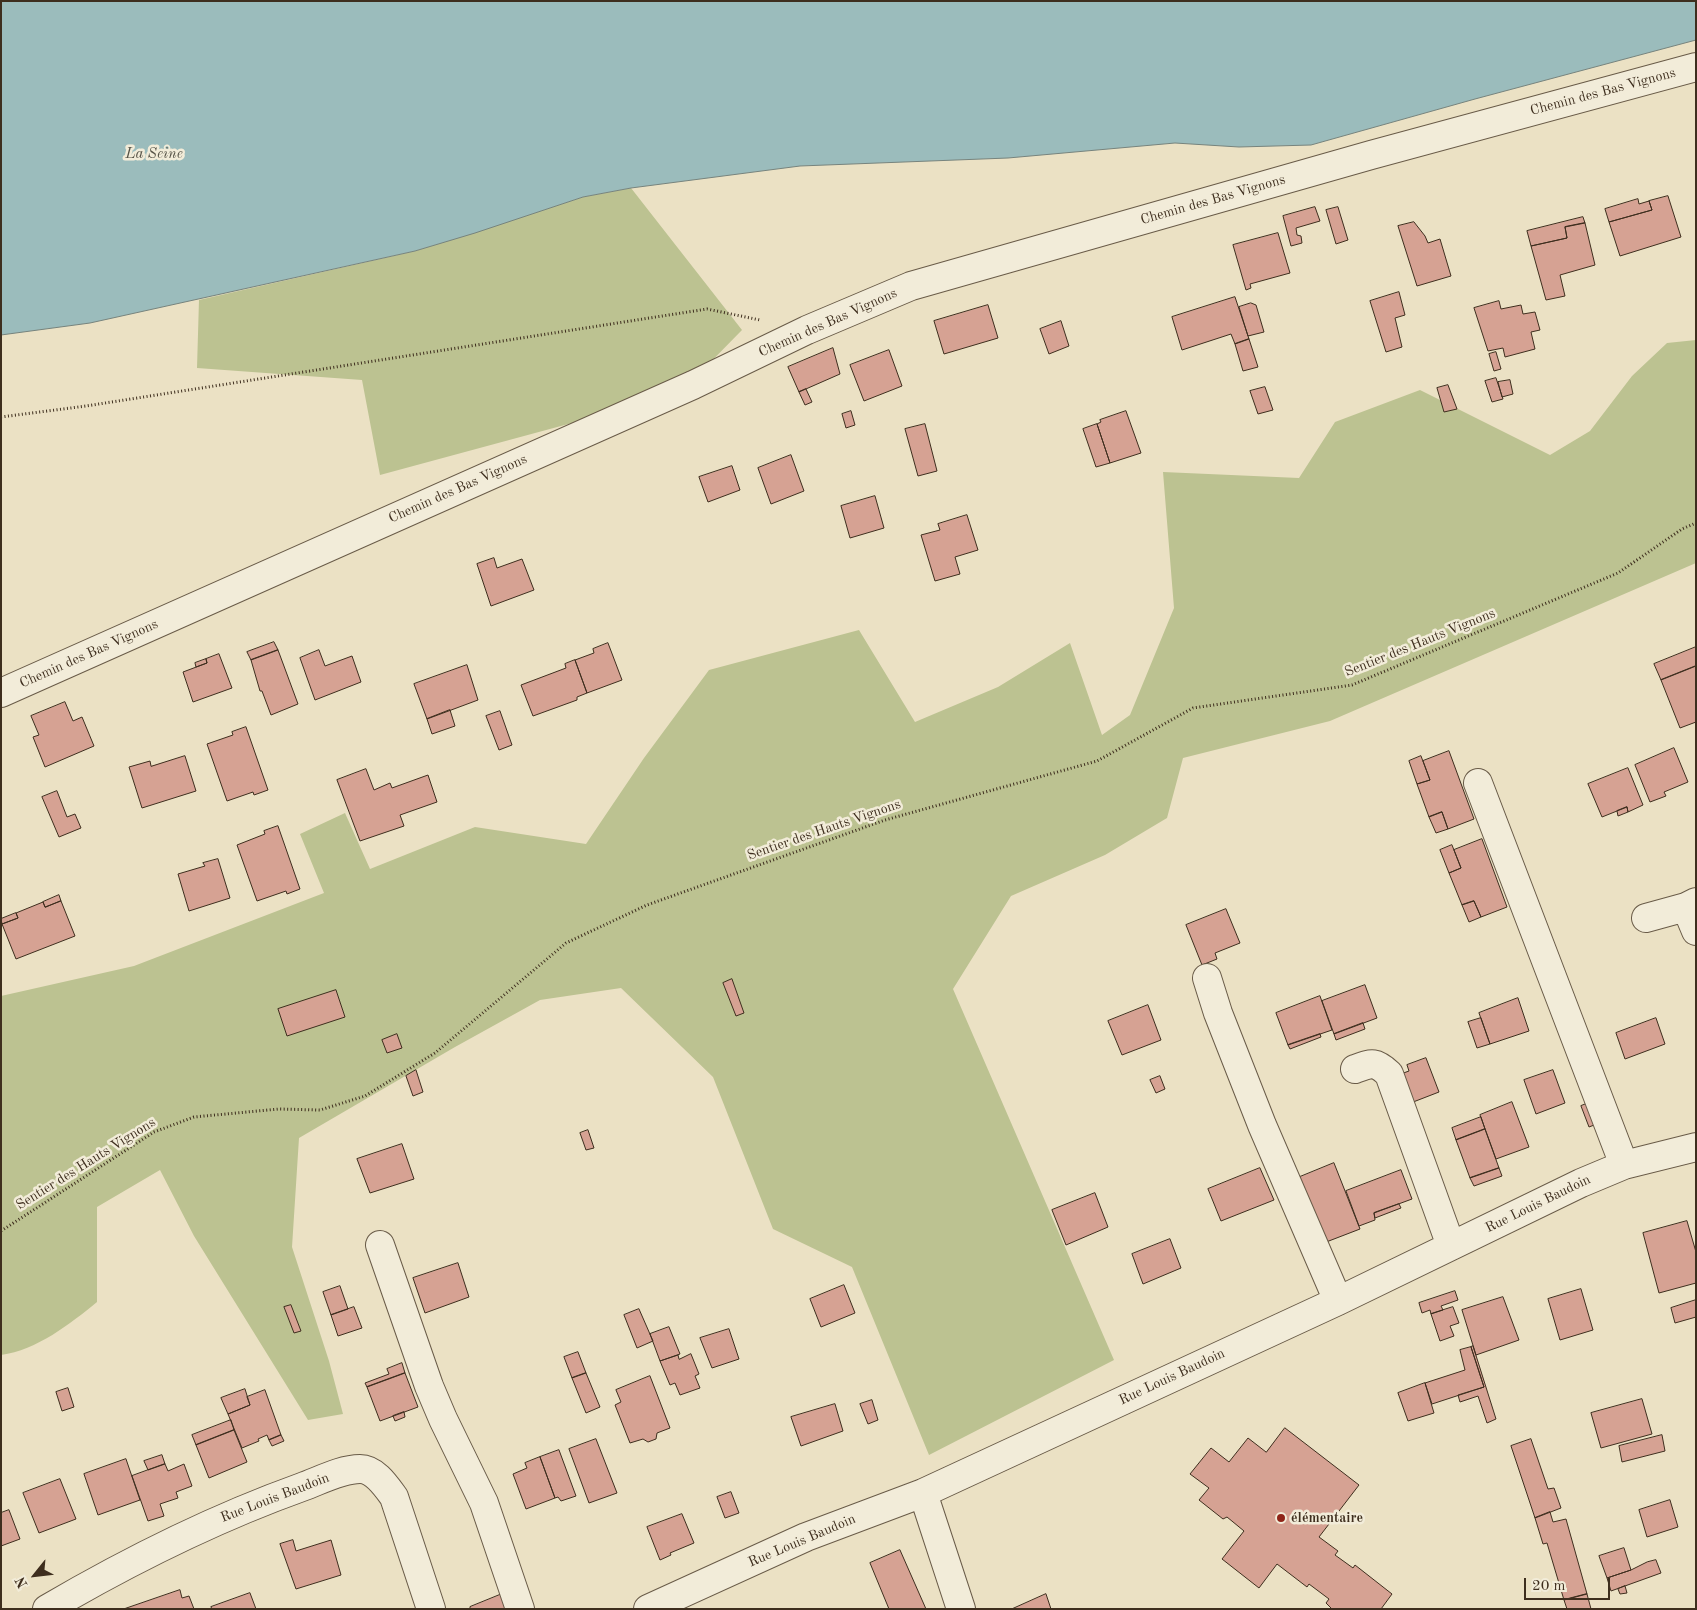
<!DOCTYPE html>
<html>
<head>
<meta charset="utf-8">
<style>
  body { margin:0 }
  #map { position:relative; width:1697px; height:1610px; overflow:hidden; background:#ebe1c4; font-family:"Old Standard TT",serif }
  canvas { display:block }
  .frame { position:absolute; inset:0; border:2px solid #3e2e1e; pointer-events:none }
  .north { position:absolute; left:10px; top:1550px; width:50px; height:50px; -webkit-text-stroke:4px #f2ecd9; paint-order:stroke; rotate:241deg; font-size:14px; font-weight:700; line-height:20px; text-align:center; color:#3e2e1e }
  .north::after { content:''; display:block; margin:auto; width:18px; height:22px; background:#3e2e1e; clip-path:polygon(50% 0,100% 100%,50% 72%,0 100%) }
  .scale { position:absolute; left:1524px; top:1578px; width:86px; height:22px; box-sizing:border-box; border:2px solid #3e2e1e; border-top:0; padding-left:6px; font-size:15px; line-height:18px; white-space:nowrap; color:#3e2e1e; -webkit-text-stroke:4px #f2ecd9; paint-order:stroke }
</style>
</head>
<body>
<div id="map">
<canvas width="1697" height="1610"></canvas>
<div class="frame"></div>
<div class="north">N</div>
<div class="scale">20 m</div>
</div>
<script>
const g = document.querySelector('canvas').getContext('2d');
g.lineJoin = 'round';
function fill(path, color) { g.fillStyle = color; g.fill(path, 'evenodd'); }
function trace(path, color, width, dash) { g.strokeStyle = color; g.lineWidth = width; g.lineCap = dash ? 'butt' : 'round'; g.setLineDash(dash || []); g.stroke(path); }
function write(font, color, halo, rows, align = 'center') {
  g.font = font + ' "Old Standard TT",serif'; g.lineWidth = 5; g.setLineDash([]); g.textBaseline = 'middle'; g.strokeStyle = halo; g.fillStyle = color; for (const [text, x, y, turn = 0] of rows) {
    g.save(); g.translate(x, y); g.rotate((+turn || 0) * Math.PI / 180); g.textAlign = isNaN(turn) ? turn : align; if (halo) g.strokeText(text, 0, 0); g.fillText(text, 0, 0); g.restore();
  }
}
fill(new Path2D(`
  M631 188 742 330 692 381 572 423 380 475 362 380 197 368 199 300 415 251 583 197Z
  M1696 340V563L1330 721 1183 758 1167 818 1105 855 1011 896 953 989 1114 1360 929 1455 852 1267 773 1229 713 1077 621 988 540 1000 455 1047 299 1138 292 1247 329 1361 343 1414 308 1420 194 1236 160 1170 97 1207V1302C70 1324 37 1350 1 1355V996L134 966 324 893 300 834 345 813 370 869 475 827 586 844 644 758 709 670 859 630 915 722 998 687 1070 643 1102 735 1130 715 1174 608 1163 472 1299 478 1335 422 1420 390 1550 455 1590 431 1632 376 1667 343Z`), '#bcc291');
const water = new Path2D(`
  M1 1H1696V40L1475 99 1311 145 1239 147 1175 143 1008 158 800 166 631 188 583 197 475 233 415 251 90 323 1 335Z`);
fill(water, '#9bbcbc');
trace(water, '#76837d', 1);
const building = new Path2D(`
  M1668 196 1681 237 1620 256 1609 222 1652 210 1649 201Z
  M1638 199 1639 204 1649 201 1652 210 1609 222 1605 209Z
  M1315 207 1320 221 1296 228 1297 235 1301 236 1302 243 1291 246 1283 216Z
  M1338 207 1348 240 1336 244 1326 210Z
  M1583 217 1585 223 1565 227 1567 238 1531 246 1527 231Z
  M1414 222 1425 236 1428 243 1440 239 1451 276 1417 286 1398 226Z
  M1585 223 1595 265 1560 275 1565 296 1546 300 1531 246 1567 238 1565 227Z
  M1278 233 1290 273 1250 284 1251 288 1246 290 1233 245Z
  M1399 292 1405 315 1395 318 1402 347 1386 352 1370 301Z
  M1235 297 1249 339 1235 344 1231 334 1182 350 1172 317Z
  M1499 301 1501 309 1521 305 1523 314 1535 312 1540 330 1531 332 1535 349 1505 357 1503 348 1488 351 1474 308Z
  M1251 303 1256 305 1264 332 1248 336 1239 307Z
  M988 305 998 338 944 354 934 321Z
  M1061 321 1069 346 1049 354 1040 329Z
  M1249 339 1258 367 1243 371 1235 344Z
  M833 348 840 374 799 392 788 367Z
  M889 350 902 386 864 401 850 365Z
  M1496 352 1501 369 1494 371 1489 354Z
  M1496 378 1503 399 1492 402 1485 381Z
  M1510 380 1513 394 1502 397 1498 382Z
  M1448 385 1457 409 1444 412 1437 388Z
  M1265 387 1273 410 1258 414 1250 391Z
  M806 389 812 402 805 405 799 392Z
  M851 411 855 425 846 428 842 414Z
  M1126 411 1141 453 1110 463 1097 424 1101 422 1100 420Z
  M925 424 937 471 918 476 905 429Z
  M1097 424 1110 463 1096 467 1083 429Z
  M791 455 804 491 771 504 758 468Z
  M732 466 740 490 708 502 699 477Z
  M875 496 884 528 850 538 841 506Z
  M967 515 978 550 955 557 960 574 935 581 921 535 940 530 938 524Z
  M494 558 497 568 522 559 534 590 491 606 477 564Z
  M274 642 278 650 251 660 247 652Z
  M608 643 622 680 587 693 575 660 594 653 593 649Z
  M1696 647V666L1661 680 1654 664Z
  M278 650 298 704 271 715 262 691H260L251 660Z
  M319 650 325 666 352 656 361 682 315 700 300 658Z
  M219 654 232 688 193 702 183 672 207 663 206 659Z
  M206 659 207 663 196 667 195 663Z
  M575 660 587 693 577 697V700L533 716 521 685 566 668 565 664Z
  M467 665 478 700 427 719 414 684Z
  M1696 666V722L1680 728 1661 680Z
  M65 702 73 721 82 717 94 746 45 767 33 737 39 735 31 716Z
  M450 710 455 726 432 734 427 719Z
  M500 711 512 745 499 750 486 716Z
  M246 727 268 790 254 795 253 792 227 801 207 744 233 735 232 732Z
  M1674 748 1688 782 1664 792 1666 796 1650 802 1635 765Z
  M1449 751 1474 819 1448 829 1442 812 1429 817 1417 784 1430 780 1423 761Z
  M185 756 196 791 142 808 129 767 150 761 151 766Z
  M1421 756 1430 780 1417 784 1409 761Z
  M1628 768 1643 805 1628 812 1627 807 1602 817 1588 784Z
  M366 769 374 790 390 783 392 788 428 775 437 802 400 815 404 826 360 841 337 780Z
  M57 791 67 817 75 814 81 828 59 837 42 797Z
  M1627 807 1628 812 1618 816 1617 811Z
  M1442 812 1448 829 1436 833 1429 817Z
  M278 826 300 889 287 894 286 891 257 901 237 845 265 834 264 831Z
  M1482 839 1507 907 1481 917 1474 901 1462 905 1449 873 1461 868 1454 850Z
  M1452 845 1461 868 1449 873 1440 850Z
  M218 859 230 898 189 911 178 874 205 866 203 863Z
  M59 895 61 901 45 907 43 902Z
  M61 901 75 936 16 959 2 924 18 918 16 913 43 902 45 907Z
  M1474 901 1481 917 1469 922 1462 905Z
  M1226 909 1240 943 1215 953 1217 959 1202 965 1186 925Z
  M16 913 18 918 2 924 1 919Z
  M732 979 744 1013 736 1016 723 983Z
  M1365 985 1377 1018 1334 1034 1322 1001Z
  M336 990 345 1017 287 1036 278 1009Z
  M1320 996 1332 1030 1288 1045 1276 1013Z
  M1518 998 1529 1031 1490 1044 1479 1013Z
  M1148 1005 1161 1040 1122 1055 1108 1021Z
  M1481 1018 1490 1044 1477 1048 1468 1022Z
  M1656 1018 1665 1044 1625 1059 1616 1033Z
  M1363 1023 1365 1029 1336 1040 1334 1034Z
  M397 1034 402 1048 387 1053 382 1040Z
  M1320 1034 1321 1037 1290 1049 1288 1045Z
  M1426 1058 1439 1092 1408 1104 1398 1075 1409 1071 1407 1065Z
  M416 1070 423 1092 413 1096 406 1076Z
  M1553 1070 1565 1103 1536 1114 1524 1080Z
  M1160 1076 1165 1089 1156 1093 1150 1080Z
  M1594 1101 1602 1122 1589 1127 1581 1106Z
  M1512 1102 1529 1147 1496 1159 1480 1115Z
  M1481 1117 1485 1129 1456 1140 1452 1128Z
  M1485 1129 1499 1168 1470 1178 1456 1140Z
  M588 1130 594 1148 586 1150 580 1133Z
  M402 1144 414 1179 370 1193 357 1159Z
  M1334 1163 1360 1229 1321 1244 1295 1179Z
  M1260 1168 1274 1200 1221 1221 1208 1189Z
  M1499 1168 1502 1176 1474 1186 1470 1178Z
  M1401 1170 1412 1199 1374 1213 1375 1220 1359 1226 1346 1191Z
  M1095 1193 1108 1227 1066 1245 1052 1210Z
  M1399 1204 1401 1208 1375 1218 1374 1213Z
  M1687 1221 1696 1252V1283L1659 1293 1643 1233Z
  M1170 1239 1181 1268 1143 1284 1132 1254Z
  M458 1263 469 1297 425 1313 413 1278Z
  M844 1285 855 1313 821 1327 810 1299Z
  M340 1286 348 1309 331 1315 323 1292Z
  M1581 1289 1593 1330 1560 1340 1548 1299Z
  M1455 1291 1458 1300 1441 1306 1443 1310 1431 1314 1430 1310 1422 1313 1419 1303Z
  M1503 1297 1519 1340 1476 1355 1462 1310Z
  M1696 1300V1317L1675 1323 1671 1308Z
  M291 1305 301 1331 294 1333 284 1307Z
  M354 1307 362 1328 338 1336 331 1315Z
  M1453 1307 1459 1323 1450 1326 1454 1336 1440 1341 1431 1314Z
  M639 1309 653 1341 637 1348 624 1315Z
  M669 1327 680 1354 660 1361 650 1334Z
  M729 1329 739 1359 712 1368 700 1338Z
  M1473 1346 1496 1419 1487 1423 1478 1396 1460 1402 1458 1395 1484 1387 1471 1347Z
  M1471 1347 1484 1387 1432 1404 1425 1383 1465 1370 1460 1350Z
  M578 1352 586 1373 572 1378 564 1357Z
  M691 1354 699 1374 695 1376 700 1388 680 1395 675 1383 670 1385 660 1361 678 1355 679 1359Z
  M402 1363 405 1373 367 1387 365 1383 389 1374 387 1369Z
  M405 1373 418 1407 380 1421 367 1387Z
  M586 1373 600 1407 586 1413 572 1378Z
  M650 1376 670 1428 657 1433 656 1439 648 1442 643 1439 630 1443 615 1405 621 1402 616 1390Z
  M1425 1383 1434 1413 1408 1421 1398 1393Z
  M68 1388 74 1407 62 1411 56 1392Z
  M245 1389 250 1405 228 1414 221 1398Z
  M265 1390 281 1435 269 1440 267 1435 258 1439 259 1441 242 1448 228 1414 250 1405 247 1397Z
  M1642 1399 1652 1434 1601 1448 1591 1413Z
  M872 1400 878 1420 868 1424 860 1404Z
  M835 1404 843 1431 801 1446 791 1417Z
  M404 1412 405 1417 395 1421 393 1416Z
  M231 1420 234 1430 196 1445 192 1435Z
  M1285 1428 1359 1485 1319 1537 1338 1551 1335 1555 1353 1568 1355 1565 1392 1594 1381 1609H1332L1326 1603 1329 1599 1309 1584 1307 1587 1277 1564 1259 1588 1222 1559 1244 1531 1227 1517 1223 1519 1199 1500 1209 1488 1190 1474 1211 1448 1229 1462 1248 1438 1266 1452Z
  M234 1430 247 1462 209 1478 196 1445Z
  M281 1435 284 1441 272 1446 269 1440Z
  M1662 1435 1665 1451 1622 1462 1619 1446Z
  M596 1439 617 1493 589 1503 569 1449Z
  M1531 1439 1548 1489 1554 1488 1561 1508 1535 1518 1511 1446Z
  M559 1450 576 1496 561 1501 558 1497 555 1498 540 1457Z
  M162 1455 165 1464 148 1470 144 1461Z
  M540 1457 555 1498 526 1509 513 1474 527 1468 525 1463Z
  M126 1459 140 1500 98 1515 84 1474Z
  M165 1464 168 1471 184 1464 192 1486 176 1492 178 1498 160 1504 164 1516 148 1521 132 1476Z
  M60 1479 76 1519 39 1533 23 1493Z
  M731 1492 739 1513 725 1518 717 1497Z
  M1670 1500 1678 1527 1647 1537 1639 1510Z
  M9 1510 20 1539 1 1546V1513Z
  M1550 1512 1553 1522 1566 1519 1587 1594 1564 1600 1547 1543 1543 1544 1535 1518Z
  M682 1514 694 1543 670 1553 671 1555 660 1560 647 1527Z
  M293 1540 296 1551 331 1540 341 1575 296 1589 280 1544Z
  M1624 1548 1631 1570 1607 1578 1599 1556Z
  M900 1550 926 1609H889L870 1563Z
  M1656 1560 1661 1573 1611 1591 1607 1578 1631 1570 1647 1562Z
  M1625 1586 1627 1593 1620 1594 1618 1589Z
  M180 1590 182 1598 189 1596 194 1609H124Z
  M250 1593 256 1609H212L211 1607Z
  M502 1594 507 1609H470V1607Z
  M1046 1594 1051 1609H1012Z
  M1587 1594 1591 1609H1567L1564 1600Z`);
fill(building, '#d6a293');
trace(building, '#3e2e1e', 1);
const minor = new Path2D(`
  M1 693 693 385 807 330 911 286 1371 155 1696 67
  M1478 783 1624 1165
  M1686 907 1696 931
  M1646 918 1686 907 1696 902
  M1207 978 1218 1013 1262 1125 1338 1301
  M1355 1069C1372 1063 1375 1061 1389 1074L1451 1246
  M380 1245 429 1386 443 1419 484 1503 520 1609
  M923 1493 961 1609
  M47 1609C129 1561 213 1519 302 1487 319 1481 341 1469 360 1469 375 1469 386 1486 394 1497L431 1609
  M648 1609 806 1537 923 1493 1338 1301 1581 1183 1624 1165 1696 1147`);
trace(minor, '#695b48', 30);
trace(new Path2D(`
  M1 417 86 406 707 309 760 320
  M1 1231 154 1132 194 1117 279 1109 320 1110 365 1096 435 1053 566 943 647 905 885 820 1097 761 1193 708 1352 685 1618 573 1682 529 1696 523`), '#3e2e1e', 3, [1, 2.5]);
trace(minor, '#f2ecd9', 28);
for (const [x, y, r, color] of [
  [1281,1518,5,"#8f2418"]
]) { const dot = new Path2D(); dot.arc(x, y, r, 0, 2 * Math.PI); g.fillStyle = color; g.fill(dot); trace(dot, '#f2ecd9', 2); }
write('14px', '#3e2e1e', '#f2ecd9', [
  ["Chemin des Bas Vignons",1603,92,-15],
  ["Chemin des Bas Vignons",1213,200,-16],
  ["Chemin des Bas Vignons",828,323,-24],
  ["Chemin des Bas Vignons",458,489,-24],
  ["Sentier des Hauts Vignons",1420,643,-22],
  ["Chemin des Bas Vignons",89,654,-24],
  ["Sentier des Hauts Vignons",824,830,-19],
  ["Sentier des Hauts Vignons",86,1164,-32],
  ["Rue Louis Baudoin",1538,1204,-26],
  ["Rue Louis Baudoin",1172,1377,-25],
  ["Rue Louis Baudoin",275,1498,-21],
  ["Rue Louis Baudoin",802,1541,-23]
]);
write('bold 14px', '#3e2e1e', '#f2ecd9', [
  ["élémentaire",1291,1518]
], 'left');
write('italic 15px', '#555246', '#f2ecd9', [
  ["La Seine",154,154]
]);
</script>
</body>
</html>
